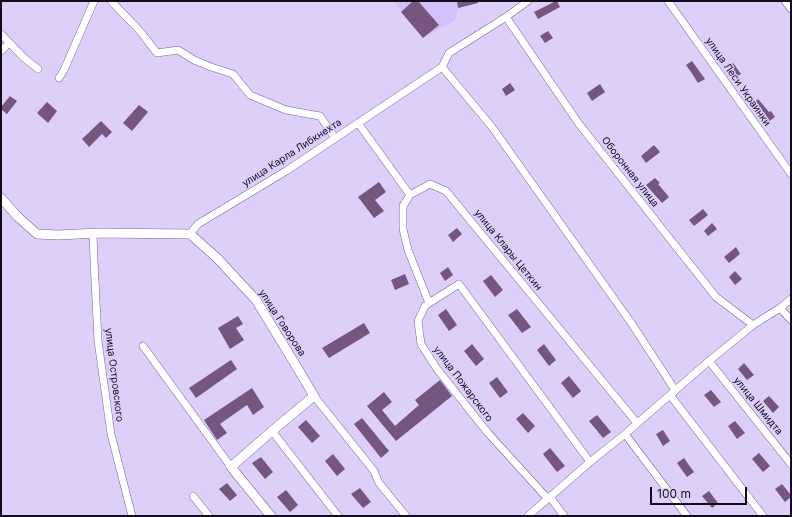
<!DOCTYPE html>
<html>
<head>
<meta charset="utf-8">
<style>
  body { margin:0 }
  #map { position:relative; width:792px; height:517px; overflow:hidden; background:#decffa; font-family:Inter,sans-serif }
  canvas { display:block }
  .frame { position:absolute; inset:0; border:2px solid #130c1e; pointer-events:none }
  .scale { position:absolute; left:650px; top:487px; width:97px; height:18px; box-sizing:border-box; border:2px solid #130c1e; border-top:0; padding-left:5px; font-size:12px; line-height:14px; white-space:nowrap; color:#130c1e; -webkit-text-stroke:3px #decffa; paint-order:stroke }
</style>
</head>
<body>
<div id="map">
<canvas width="792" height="517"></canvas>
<div class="frame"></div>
<div class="scale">100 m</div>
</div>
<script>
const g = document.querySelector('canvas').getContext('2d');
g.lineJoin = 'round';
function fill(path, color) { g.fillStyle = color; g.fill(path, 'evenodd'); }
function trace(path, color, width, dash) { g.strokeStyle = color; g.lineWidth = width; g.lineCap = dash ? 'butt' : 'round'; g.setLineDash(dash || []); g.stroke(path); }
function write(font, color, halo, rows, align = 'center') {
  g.font = font + ' Inter,sans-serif'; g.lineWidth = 3; g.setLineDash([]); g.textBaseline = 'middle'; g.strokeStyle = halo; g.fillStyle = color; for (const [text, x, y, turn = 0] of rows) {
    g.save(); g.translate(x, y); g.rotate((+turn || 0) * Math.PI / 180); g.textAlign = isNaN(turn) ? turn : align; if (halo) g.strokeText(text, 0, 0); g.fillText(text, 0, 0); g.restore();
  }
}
fill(new Path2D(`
  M394 1H484L458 8 455 20 423 38 401 12Z`), '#d3bffb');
fill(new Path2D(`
  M413 1H418L439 25 423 38 401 12Z
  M457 1H477L478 3 458 8Z
  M556 1H557L560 7 538 19 534 12Z
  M548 31 553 38 545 43 540 36Z
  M692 61 705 79 698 83 691 72 686 65Z
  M733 63 741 74 735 78 727 67Z
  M510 83 515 90 506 96 502 89Z
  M600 84 605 92 592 101 587 93Z
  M10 96 17 101 7 114 1 109V107Z
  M758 99 769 112 771 111 775 117 768 122 759 109 757 110 752 104Z
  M47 102 57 111 48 123 37 113Z
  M139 105 148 112 132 131 123 123Z
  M101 121 112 132 106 138 102 134 89 147 82 139Z
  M654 145 660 152 646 163 641 156Z
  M655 178 660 183 658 184 669 197 662 203 646 185Z
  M379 182 386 192 375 200 384 211 374 218 358 197Z
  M703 209 708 215 694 226 689 220Z
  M712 223 717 229 708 236 704 231Z
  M457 228 462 234 453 242 448 235Z
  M736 247 740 254 729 263 724 257Z
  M448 267 453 275 445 281 440 273Z
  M735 271 742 279 735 285 729 277Z
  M405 274 409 284 395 290 391 280Z
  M491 275 503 290 495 297 483 281Z
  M446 309 457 325 449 331 438 315Z
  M517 309 531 327 522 333 508 315Z
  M238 316 243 324 236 328 244 340 230 349 218 328Z
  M364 323 370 333 329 358 322 348Z
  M472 344 484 359 476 366 464 351Z
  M544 344 556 360 549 366 537 350Z
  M231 360 237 369 196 398 189 388Z
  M744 363 754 375 747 380 738 369Z
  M569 376 581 391 573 398 561 383Z
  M497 377 508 392 500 398 489 383Z
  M440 380 452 396 396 441 367 406 384 392 392 402 382 410 395 426 419 405 415 400Z
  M252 388 264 407 253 415 247 405 220 424 227 433 217 440 204 420Z
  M711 390 721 402 714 407 704 395Z
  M769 396 779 407 773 413 763 401Z
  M523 413 535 426 528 433 516 419Z
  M597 415 611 432 603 438 589 421Z
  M362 418 389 451 381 458 354 424Z
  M306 420 320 436 312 443 298 427Z
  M735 421 745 433 737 439 728 426Z
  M663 430 670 441 663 446 656 434Z
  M550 448 565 466 557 472 543 454Z
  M759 453 770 466 763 472 752 459Z
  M333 454 345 469 337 476 325 461Z
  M261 457 273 472 265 479 252 463Z
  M684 458 694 472 687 477 677 463Z
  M227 483 237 495 230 501 219 489Z
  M782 484 791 495V497L785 502 775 489Z
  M360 488 371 502 363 508 351 494Z
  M286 490 298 505 290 512 277 497Z
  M709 491 718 503 712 508 702 496Z`), '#76557e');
const street = new Path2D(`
  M111 1 139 30 157 53 178 50 194 60 211 67 233 74 250 95 286 110 320 116 335 138
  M668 1 791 174
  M785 1 791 9
  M506 17 579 124 716 297 753 325
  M1 34 23 57 38 69
  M1 51 9 43
  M442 67 492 127 632 324 675 390
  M59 78 64 70 94 1
  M358 123 410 195 430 184 446 191 637 423
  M410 195 403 206V229L408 250 429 303 425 306 418 321 421 344 437 369 488 433 548 499
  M93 234 94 260 98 341 111 434 132 516
  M190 234 198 224 286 171 442 67 449 53 506 17 528 1
  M429 303 459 284 590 462
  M780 308 791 320
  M143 346 231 467
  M709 361 791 464
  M670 395 763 516
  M314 396 374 471 379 483 406 516
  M272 431 338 516
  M625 434 687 516
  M193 496 209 516
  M550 497 564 516
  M528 516 590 462 625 434 709 361 753 325 780 308 791 299`);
const secondary = new Path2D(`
  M1 198 18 217 37 234 58 235 98 233 190 234 217 258 256 300 295 364 314 396 272 431 231 467 271 516`);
trace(street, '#766595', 8);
trace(secondary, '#766595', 10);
trace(street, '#fff', 7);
trace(secondary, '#fff', 9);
write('10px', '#130c1e', '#decffa', [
  ["улица Леси Украинки",738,82,55],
  ["улица Карла Либкнехта",292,153,-33],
  ["Оборонная улица",630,172,52],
  ["улица Клары Цеткин",508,250,51],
  ["улица Говорова",282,323,57],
  ["улица Островского",114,375,83],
  ["улица Пожарского",463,384,53],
  ["улица Шмидта",758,406,51]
]);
</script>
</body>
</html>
